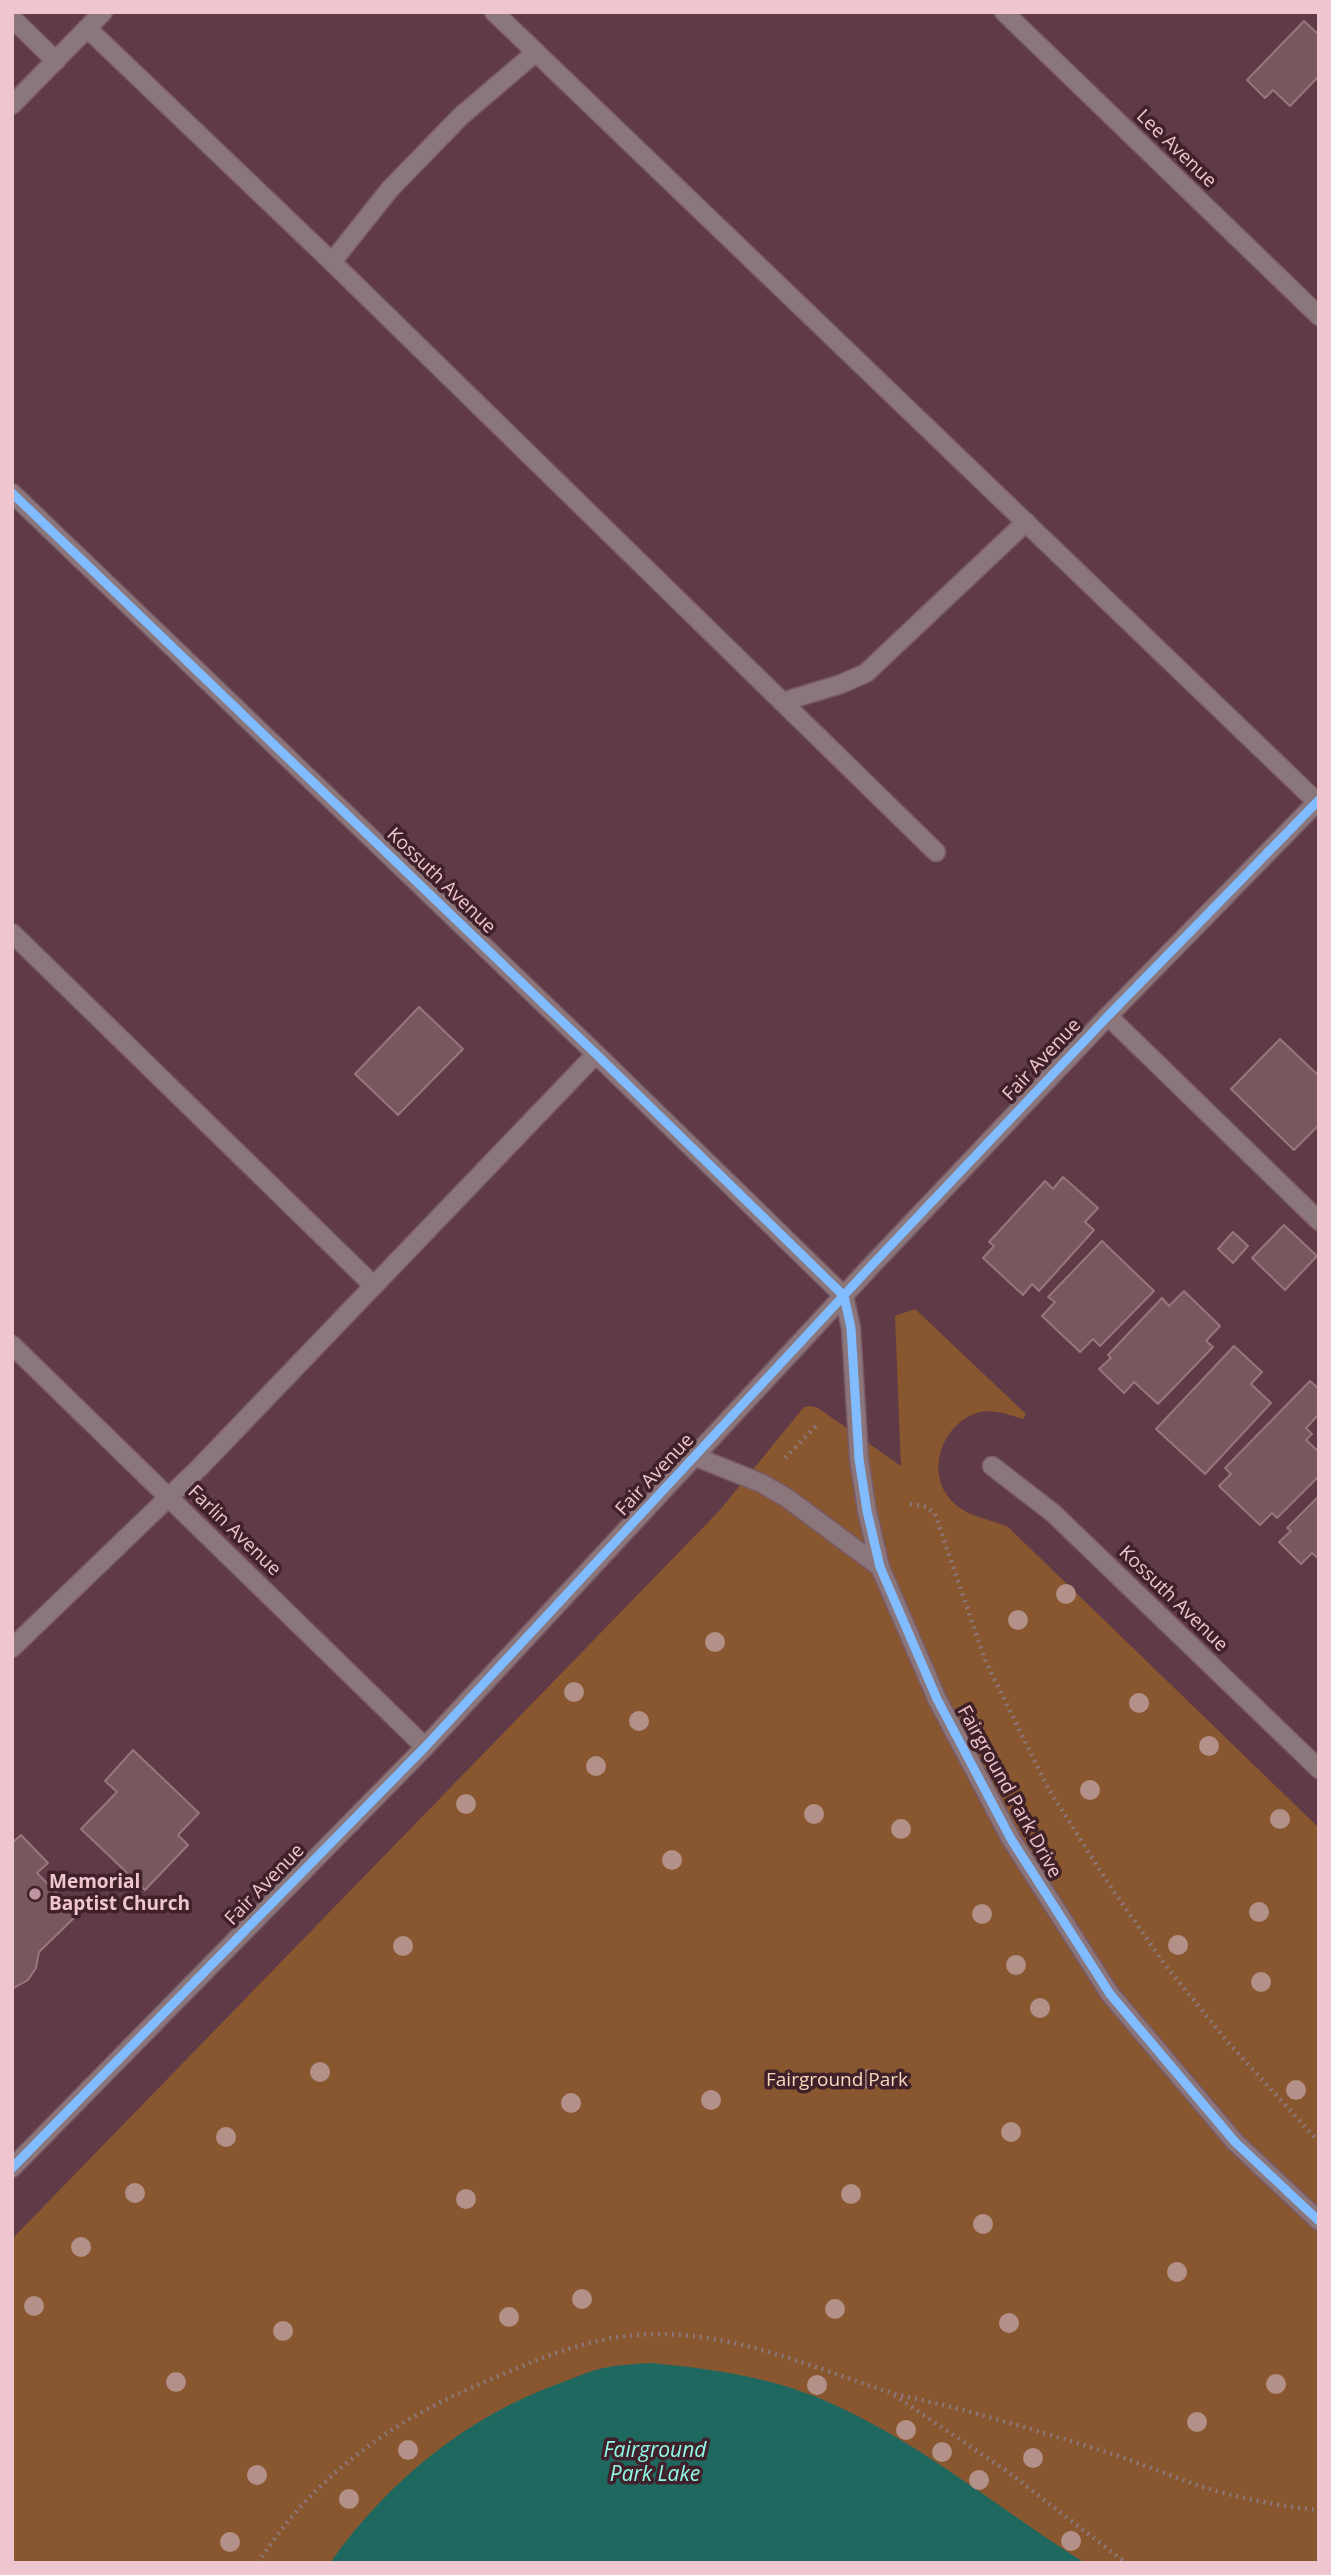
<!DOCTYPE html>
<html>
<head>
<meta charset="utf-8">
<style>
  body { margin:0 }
  #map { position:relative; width:1331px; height:2575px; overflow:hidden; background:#603a47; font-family:"Open Sans",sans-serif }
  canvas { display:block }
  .frame { position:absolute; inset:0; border:14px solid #efc5cf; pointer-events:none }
</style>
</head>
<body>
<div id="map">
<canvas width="1331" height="2575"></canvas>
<div class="frame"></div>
</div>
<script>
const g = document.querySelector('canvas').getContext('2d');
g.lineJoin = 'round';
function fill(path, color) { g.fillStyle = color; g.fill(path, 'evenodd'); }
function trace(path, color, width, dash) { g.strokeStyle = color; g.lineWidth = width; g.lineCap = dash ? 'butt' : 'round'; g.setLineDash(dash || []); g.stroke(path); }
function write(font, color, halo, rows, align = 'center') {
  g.font = font + ' "Open Sans",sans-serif'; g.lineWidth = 7; g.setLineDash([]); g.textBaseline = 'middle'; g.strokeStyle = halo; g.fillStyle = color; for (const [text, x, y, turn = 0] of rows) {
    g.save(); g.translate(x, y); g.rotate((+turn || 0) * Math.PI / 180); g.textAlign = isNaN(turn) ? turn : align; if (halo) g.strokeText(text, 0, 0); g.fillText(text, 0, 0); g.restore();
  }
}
fill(new Path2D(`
  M915 1309 1026 1414 1023 1419C1010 1415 995 1409 980 1412 942 1422 923 1474 954 1503 968 1517 990 1519 1008 1527L1319 1828V2563H12V2239L720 1510 804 1407 811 1406 818 1408 901 1466 895 1316Z`), '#89572f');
fill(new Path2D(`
  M651 2363C714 2369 779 2378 837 2406 926 2447 1002 2511 1085 2563H330C388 2481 467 2416 563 2382 576 2377 590 2371 603 2368 619 2365 635 2364 651 2363Z`), '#1e685f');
const building = new Path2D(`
  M1304 21 1319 35V76L1290 106 1273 90 1265 98 1247 80Z
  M419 1007 463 1049 398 1115 355 1074Z
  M1280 1039 1319 1076V1125L1294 1150 1231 1089Z
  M1063 1177 1098 1208 1085 1222 1094 1230 1039 1291 1032 1284 1023 1295 983 1258 994 1246 989 1242 1045 1181 1053 1189Z
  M1284 1225 1317 1256 1285 1290 1252 1258Z
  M1233 1232 1248 1246 1233 1263 1218 1249Z
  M1102 1241 1154 1291 1100 1346 1093 1339 1080 1352 1042 1316 1055 1302 1048 1297Z
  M1184 1291 1220 1326 1206 1341 1213 1347 1158 1404 1134 1382 1124 1393 1099 1369 1111 1358 1108 1355 1162 1298 1169 1306Z
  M1234 1346 1262 1372 1251 1384 1271 1403 1205 1474 1156 1429Z
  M1310 1381 1319 1389V1414L1306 1428 1312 1434 1306 1440 1319 1452V1476L1277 1518 1272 1513 1260 1525 1219 1486 1231 1474 1225 1468Z
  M1319 1496V1559L1312 1553 1301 1564 1279 1542 1291 1531 1287 1528Z
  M133 1750 199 1813 178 1835 188 1845 145 1890 81 1829 117 1792 105 1781Z
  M21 1835 48 1863 37 1873 78 1914 39 1952 36 1968 28 1980 12 1989V1843Z`);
fill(building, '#78585e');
trace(building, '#97767c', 2);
const minor = new Path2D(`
  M494 12 1317 802
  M1004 12 1319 316
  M12 18 56 61
  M87 28 332 262 936 852
  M12 105 103 12
  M332 262 390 189 461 116 536 52
  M12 493 596 1054 844 1296 851 1328 859 1459 867 1511 880 1567 937 1699 1011 1839 1110 1994 1235 2142 1319 2221
  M782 702 841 684 866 673 1026 522
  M12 933 373 1285
  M1108 1016 1319 1221
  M12 1345 425 1747
  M696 1457 761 1483 787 1498 880 1567
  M992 1466 1053 1513 1319 1769
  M12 1648 199 1468 596 1054
  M12 2168 425 1747 872 1265 1108 1016 1319 800`);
trace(minor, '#795963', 21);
trace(new Path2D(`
  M785 1458 818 1424
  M910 1504 927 1507 935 1514 985 1660 1048 1788 1110 1886 1166 1966 1226 2040 1319 2142
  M894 2395 1008 2472 1126 2563
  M258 2563C308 2483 385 2425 471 2388 524 2365 579 2339 637 2335 723 2328 806 2365 886 2391 904 2397 924 2400 943 2405 995 2418 1048 2434 1100 2450 1139 2462 1176 2479 1216 2491 1250 2500 1284 2507 1319 2510`), '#8d777d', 4.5, [2, 5]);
trace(minor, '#8a767b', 18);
trace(new Path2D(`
  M12 493 596 1054 844 1296 851 1328 859 1459 867 1511 880 1567 937 1699 1011 1839 1110 1994 1235 2142 1319 2221
  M12 2168 425 1747 872 1265 1108 1016 1319 800`), '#80bcff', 9);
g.fillStyle = '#b49188';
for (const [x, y] of [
  [1066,1594],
  [1018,1620],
  [715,1642],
  [574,1692],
  [1139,1703],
  [639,1721],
  [1209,1746],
  [596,1766],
  [1090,1790],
  [466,1804],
  [814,1814],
  [1280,1819],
  [901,1829],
  [672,1860],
  [1259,1912],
  [982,1914],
  [1178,1945],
  [403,1946],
  [1016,1965],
  [1261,1982],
  [1040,2008],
  [320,2072],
  [869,2079],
  [1296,2090],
  [711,2100],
  [571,2103],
  [1011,2132],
  [226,2137],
  [135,2193],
  [851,2194],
  [466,2199],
  [983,2224],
  [81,2247],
  [1177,2272],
  [582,2299],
  [34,2306],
  [835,2309],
  [509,2317],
  [1009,2323],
  [283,2331],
  [176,2382],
  [1276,2384],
  [817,2385],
  [1197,2422],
  [906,2430],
  [408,2450],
  [942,2452],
  [1033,2458],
  [257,2475],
  [979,2480],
  [349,2499],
  [1071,2541],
  [230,2542]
]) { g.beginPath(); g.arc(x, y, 10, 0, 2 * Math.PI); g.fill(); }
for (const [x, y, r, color] of [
  [35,1894,7,"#bd949f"]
]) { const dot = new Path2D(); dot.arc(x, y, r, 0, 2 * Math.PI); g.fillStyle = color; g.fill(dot); trace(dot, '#40212a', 2.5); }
write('19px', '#efc5cf', '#40212a', [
  ["Lee Avenue",1176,149,44],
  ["Kossuth Avenue",441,881,44],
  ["Fair Avenue",1042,1060,-47],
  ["Fair Avenue",655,1475,-47],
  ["Farlin Avenue",234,1531,44],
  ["Kossuth Avenue",1173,1599,44],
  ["Fairground Park Drive",1009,1792,61],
  ["Fair Avenue",265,1885,-46]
]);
write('bold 19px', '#efc5cf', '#40212a', [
  ["Memorial",49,1883],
  ["Baptist Church",49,1905]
], 'left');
write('19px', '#f9d9bd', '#40212a', [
  ["Fairground Park",837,2081]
]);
write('italic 21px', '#90fbe9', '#40212a', [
  ["Fairground",655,2451],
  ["Park Lake",655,2475]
]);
</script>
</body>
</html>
